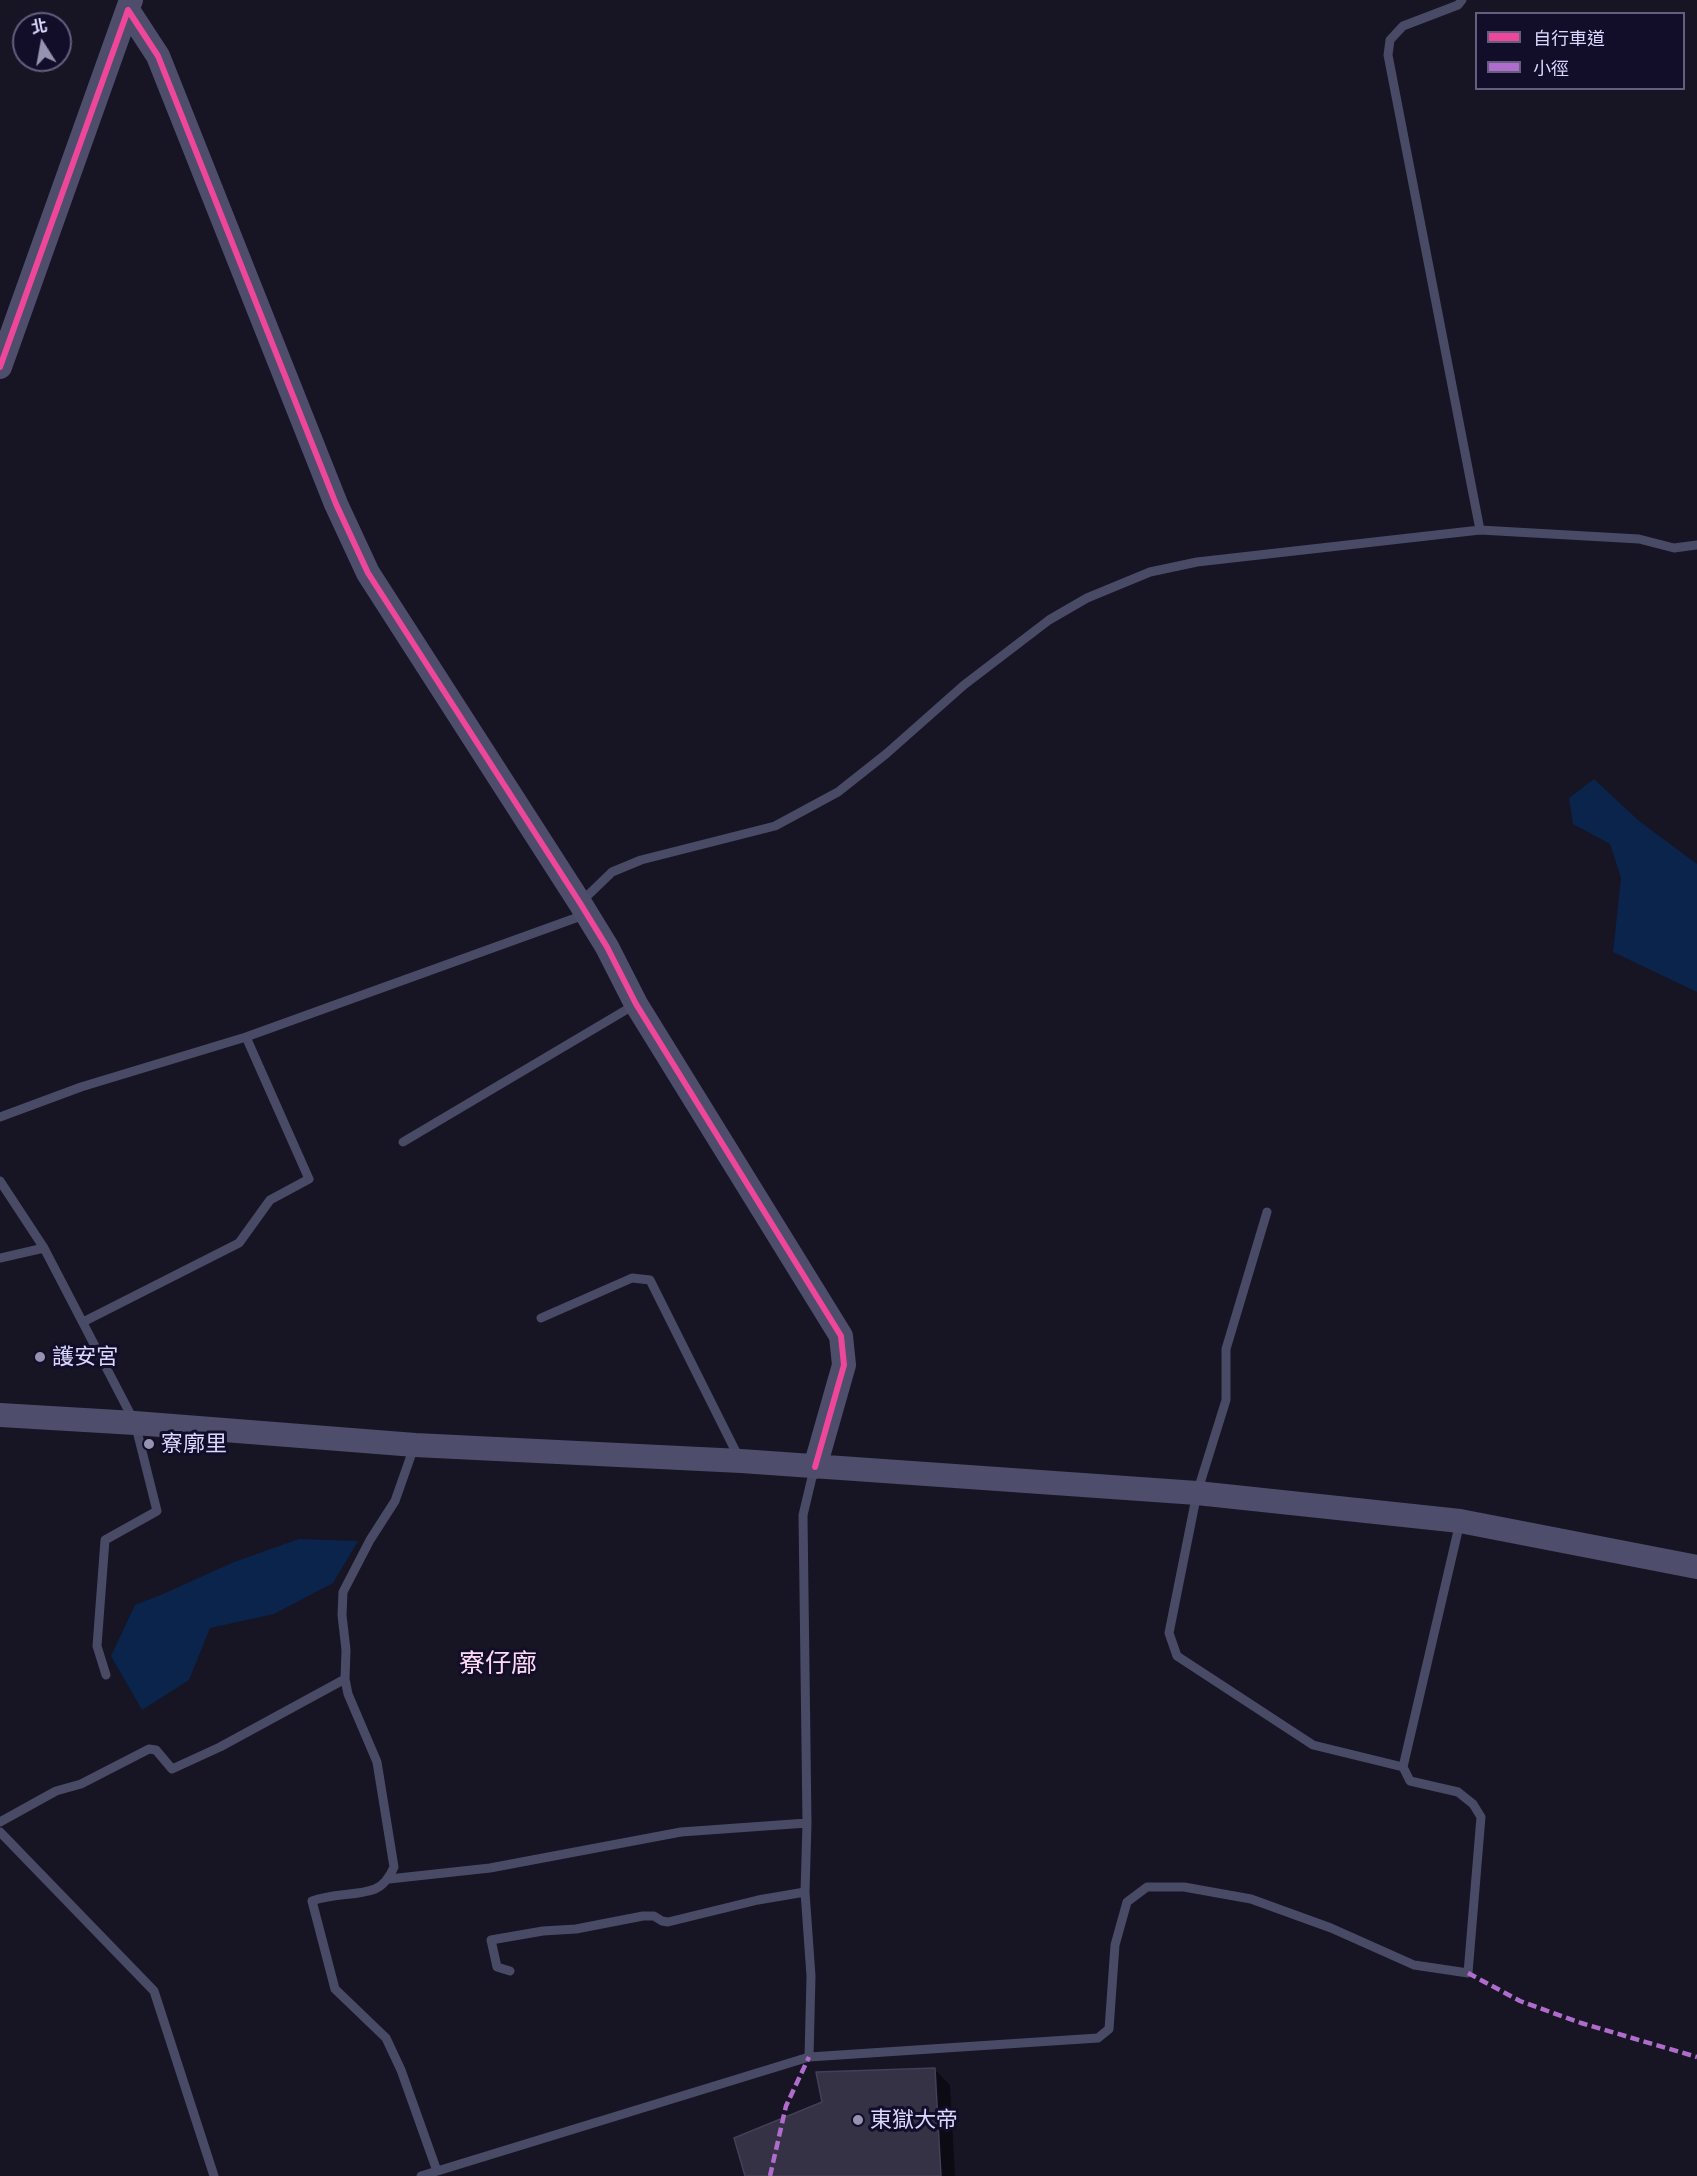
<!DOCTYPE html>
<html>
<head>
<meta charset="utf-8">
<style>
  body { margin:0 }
  #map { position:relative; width:1697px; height:2176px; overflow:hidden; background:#171424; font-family:"Exo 2","Noto Sans TC",sans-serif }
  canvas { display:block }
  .legend { position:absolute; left:1475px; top:12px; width:210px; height:78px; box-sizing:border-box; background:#120e2a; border:2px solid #625f7f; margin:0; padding:8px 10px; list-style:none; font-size:18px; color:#dad8ff }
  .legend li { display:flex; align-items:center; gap:12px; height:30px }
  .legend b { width:30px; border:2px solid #625f7f }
  .north { position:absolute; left:12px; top:12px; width:60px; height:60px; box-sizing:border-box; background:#120e2a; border:2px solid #625f7f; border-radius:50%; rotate:349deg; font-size:16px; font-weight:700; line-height:24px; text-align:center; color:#dad8ff }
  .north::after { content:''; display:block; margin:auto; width:21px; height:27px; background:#9693b2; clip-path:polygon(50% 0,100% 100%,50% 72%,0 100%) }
</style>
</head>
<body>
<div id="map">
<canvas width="1697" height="2176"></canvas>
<ul class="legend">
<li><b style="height:8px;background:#ed469a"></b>自行車道</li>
<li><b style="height:8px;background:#b06ccc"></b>小徑</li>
</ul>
<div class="north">北</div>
</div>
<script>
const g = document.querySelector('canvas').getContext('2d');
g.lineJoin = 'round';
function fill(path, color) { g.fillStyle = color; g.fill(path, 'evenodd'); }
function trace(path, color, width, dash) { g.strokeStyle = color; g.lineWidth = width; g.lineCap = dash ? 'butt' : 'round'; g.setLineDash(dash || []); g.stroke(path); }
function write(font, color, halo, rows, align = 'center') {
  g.font = font + ' "Exo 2","Noto Sans TC",sans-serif'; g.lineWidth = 6; g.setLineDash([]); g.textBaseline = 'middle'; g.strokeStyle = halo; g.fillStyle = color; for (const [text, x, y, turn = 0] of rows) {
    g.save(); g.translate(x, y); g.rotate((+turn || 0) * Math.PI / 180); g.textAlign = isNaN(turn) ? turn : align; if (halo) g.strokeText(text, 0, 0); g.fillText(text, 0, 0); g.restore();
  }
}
fill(new Path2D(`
  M1594 779 1639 821 1697 864V992L1613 952 1621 878 1610 844 1573 824 1569 798Z
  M299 1539 358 1541 333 1583 274 1614 210 1628 189 1680 142 1710 111 1656 135 1605 163 1594 234 1562Z`), '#0a244b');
fill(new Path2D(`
  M935 2070 950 2085 955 2176H747Z`), '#0007');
const building = new Path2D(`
  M935 2068 941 2176H745L734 2138 822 2102 816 2072Z`);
fill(building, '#353246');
trace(building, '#433f58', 1.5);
trace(new Path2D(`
  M1462 0 1458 5 1403 26 1390 40 1388 55 1480 530
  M582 901 612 872 641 860 775 826 838 792 886 754 964 685 1049 620 1087 598 1150 572 1197 562 1480 530 1639 539 1674 548 1697 545
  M0 1117 81 1087 246 1037 584 915
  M403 1142 636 1004
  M0 1181 44 1248 135 1423 157 1511 105 1540 97 1646 106 1675
  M1267 1212 1226 1349V1400L1197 1493 1169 1633 1177 1656 1313 1745 1403 1767
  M0 1258 44 1248
  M541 1318 632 1278 650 1280 740 1460
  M83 1322 239 1243 270 1200 309 1179 246 1037
  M414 1447 395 1501 370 1540 343 1592 342 1615 346 1650 345 1679 348 1694 377 1762 394 1867C390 1876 385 1885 375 1889 357 1896 333 1893 312 1901L335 1989 386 2038 401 2070 437 2171
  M814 1469 803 1515 807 1823 805 1892 811 1976 809 2057 1098 2038 1109 2029 1115 1945 1127 1902 1147 1887H1184L1251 1899 1331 1928 1414 1965 1468 1973 1481 1817 1473 1804 1458 1792 1410 1781 1403 1767 1460 1522
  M0 1822 56 1791 81 1784 149 1749 156 1750 172 1769 220 1747 345 1679
  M0 1832 154 1991 214 2176
  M389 1879 490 1868 681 1832 807 1823
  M510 1971 497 1967 491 1940 543 1931 576 1929 643 1916H654L662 1921 668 1922 758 1900 805 1892
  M421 2176 809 2057`), '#494a65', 9);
trace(new Path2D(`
  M128 10 158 56 336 504 368 573 580 903 607 947 636 1004 841 1336 844 1365 815 1467
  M0 367 131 0
  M0 1415 135 1423 415 1445 741 1461 1197 1493 1460 1521 1697 1567`), '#4e4d6b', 24);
trace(new Path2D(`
  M1468 1973 1520 2001 1581 2023 1697 2057
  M770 2176 786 2106 809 2057`), '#b06ccc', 4.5, [9, 4.5]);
trace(new Path2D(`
  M128 10 158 56 336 504 368 573 580 903 607 947 636 1004 841 1336 844 1365 815 1467
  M0 367 128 10`), '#ed469a', 6);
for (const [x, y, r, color] of [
  [40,1357,6,"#9693b2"],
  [149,1444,6,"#9693b2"],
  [858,2120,6,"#9693b2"]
]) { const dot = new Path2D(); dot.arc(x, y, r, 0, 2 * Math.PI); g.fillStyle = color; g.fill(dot); trace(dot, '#120e2a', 2); }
write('22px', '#dad8ff', '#120e2a', [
  ["護安宮",52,1357],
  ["寮廓里",161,1444],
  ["東獄大帝",870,2120]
], 'left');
write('26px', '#ffdaf3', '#120e2a', [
  ["寮仔廍",498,1663]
]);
</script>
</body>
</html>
